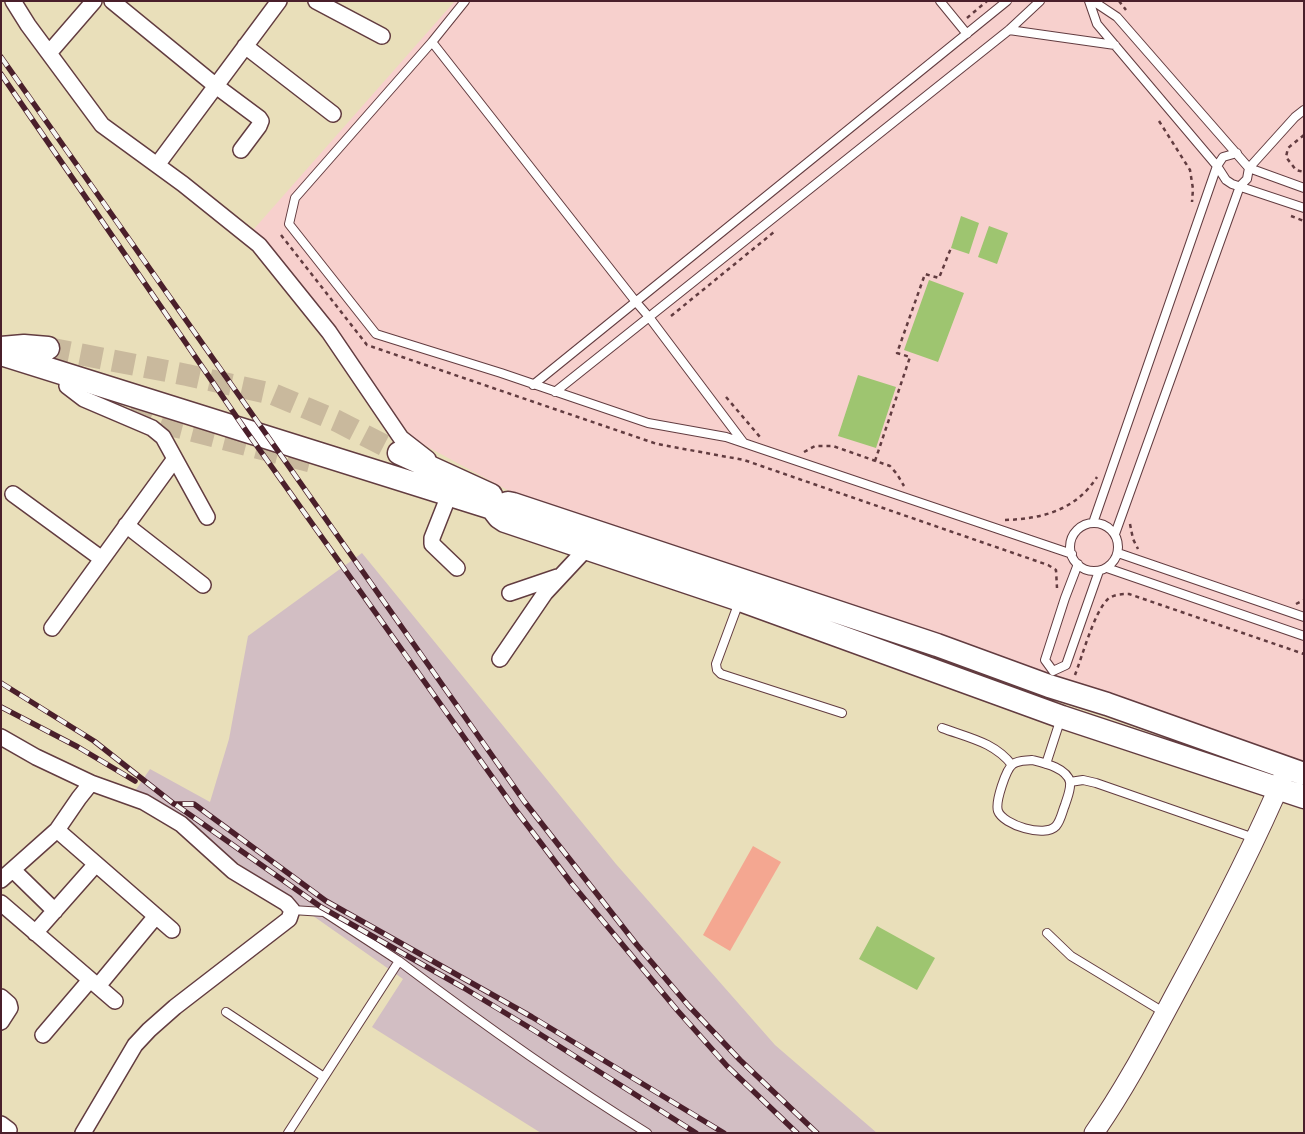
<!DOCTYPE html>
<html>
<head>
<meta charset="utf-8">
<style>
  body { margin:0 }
  #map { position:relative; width:1305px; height:1134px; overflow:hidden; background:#e9dfba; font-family:"Architects Daughter",sans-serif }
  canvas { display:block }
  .frame { position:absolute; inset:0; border:2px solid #4a1f2b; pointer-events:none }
</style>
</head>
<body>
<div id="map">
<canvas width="1305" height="1134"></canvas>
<div class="frame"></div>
</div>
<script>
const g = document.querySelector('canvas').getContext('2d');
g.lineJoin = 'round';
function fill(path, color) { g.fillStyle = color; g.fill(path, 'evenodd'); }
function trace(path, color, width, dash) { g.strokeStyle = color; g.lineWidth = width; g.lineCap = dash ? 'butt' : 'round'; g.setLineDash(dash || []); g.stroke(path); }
fill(new Path2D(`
  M455 1H1304V766L511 492 415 440 246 238Z`), '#f7d0cd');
fill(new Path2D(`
  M362 553 616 864 775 1045 877 1133H541L372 1027 403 979 135 791 150 769 210 802 229 739 248 636Z`), '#d2bec3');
fill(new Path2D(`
  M961 216 979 223 969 254 951 248Z
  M989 226 1008 233 997 264 978 257Z
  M929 280 964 293 938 362 904 350Z
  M858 375 896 387 876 448 838 436Z
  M877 926 935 958 917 990 859 959Z`), '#9ec570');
fill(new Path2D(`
  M753 846 781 862 730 951 703 935Z`), '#f4a791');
trace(new Path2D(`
  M48 348 187 375 273 394 337 421 399 453
  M100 397 170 425 320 464`), '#c9b99d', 22, [22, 11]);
const service = new Path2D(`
  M465 1 432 42 295 198 289 224 376 334 501 373 648 423 726 437 1072 554
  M940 1 967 34
  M1089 1 1097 24 1217 166 1226 180 1232 184 1304 208
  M1093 1 1117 17 1249 168 1304 188
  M1009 30 1115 45
  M432 42 636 302 649 317 743 442
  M533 385 1007 1
  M555 392 1009 30 1040 1
  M1070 547a24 24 0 1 1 48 0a24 24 0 1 1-48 0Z
  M1093 523 1217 166 1223 157 1237 153
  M1115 534 1240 186 1247 179 1249 168 1295 117 1304 110
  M1118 553 1304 617
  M1107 568 1304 636
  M739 602 716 664 717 670 721 674 842 713
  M1053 671 1045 660 1065 598 1078 564
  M1053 671 1066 665 1099 571
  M942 728C969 738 994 742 1012 765
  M1032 760C1044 763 1067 768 1070 782 1071 790 1067 798 1065 805 1062 812 1061 820 1056 826 1045 838 1003 825 998 811 995 802 1006 769 1013 764 1019 760 1025 761 1032 760Z
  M1046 764 1061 718
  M1070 782 1083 780 1096 783 1254 838
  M1047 933 1071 956 1165 1013
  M399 961C480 1022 561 1080 647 1133
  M226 1012 324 1077
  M288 1133 399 961 324 912 292 910`);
const minor = new Path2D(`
  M13 1 28 25 102 125 183 184 259 245 329 332 401 438 428 459
  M112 1 216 86 259 118 261 121 259 126 241 150
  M316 1 382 36
  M245 46 333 114
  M49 53 94 1
  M157 165 279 1
  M67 386 84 399 152 428 163 437 207 517
  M13 494 102 559
  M449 495 432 538V544L457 568
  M126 525 203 585
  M510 593 557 577
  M52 628 174 460
  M500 659 545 593 587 548
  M1 737 36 757 91 783 144 802 181 824 233 871 286 903 292 910 289 919 175 1007 149 1030 135 1045 83 1133
  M91 783 79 798 57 830 172 930
  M13 870 55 911
  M1 880 57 830
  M1 903 115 1001
  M35 933 96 864
  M98 986 156 916
  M1 997 9 1004 10 1008 1 1022
  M43 1035 90 980
  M1 1124 9 1130`);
const tertiary = new Path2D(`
  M1094 1133C1127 1086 1153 1035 1180 985 1217 917 1253 848 1283 777`);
const primary = new Path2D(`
  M1 348 24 346 48 348
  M1 354 492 508 499 517 505 521 740 600 1062 717 1304 797
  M399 453 491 495
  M492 508 508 503 513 504 937 645 1049 686 1107 704 1304 774`);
trace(service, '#623c40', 10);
trace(minor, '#623c40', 18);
trace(tertiary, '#623c40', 21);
trace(primary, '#623c40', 25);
trace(new Path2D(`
  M1119 1 1126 10
  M967 18 987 1
  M1159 121 1190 170 1193 189 1192 202
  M1304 135 1288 148 1286 157 1296 170 1304 172
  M1291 216 1304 221
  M281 235 367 345 657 444 744 460 1048 565 1056 570 1057 588
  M671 316 774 232
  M726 397 760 437
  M804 452 815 446H833L890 466 897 474 904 486
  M875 461 910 357 897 353 925 274 939 278 951 248
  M1005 520C1042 519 1076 510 1097 477
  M1130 524 1133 539 1138 549
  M1296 604 1304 600
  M1075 675C1082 657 1094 613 1107 600 1113 594 1122 594 1129 594L1304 654`), '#623c40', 2.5, [4, 4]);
trace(service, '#fff', 8);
trace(minor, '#fff', 15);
trace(tertiary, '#fff', 19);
trace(primary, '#fff', 22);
const rail = new Path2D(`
  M1 57 524 801 637 945 688 1005 740 1060 817 1133
  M1 74 247 432 515 809 572 884 677 1010 727 1066 797 1133
  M1 683 94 741 174 804H194L326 901 532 1017 724 1133
  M1 707 78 747 135 781
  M176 805 321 907 464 988 535 1031 696 1133`);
trace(rail, '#4a1f2b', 5.5);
trace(rail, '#f6f6f2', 4, [11]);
</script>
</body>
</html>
